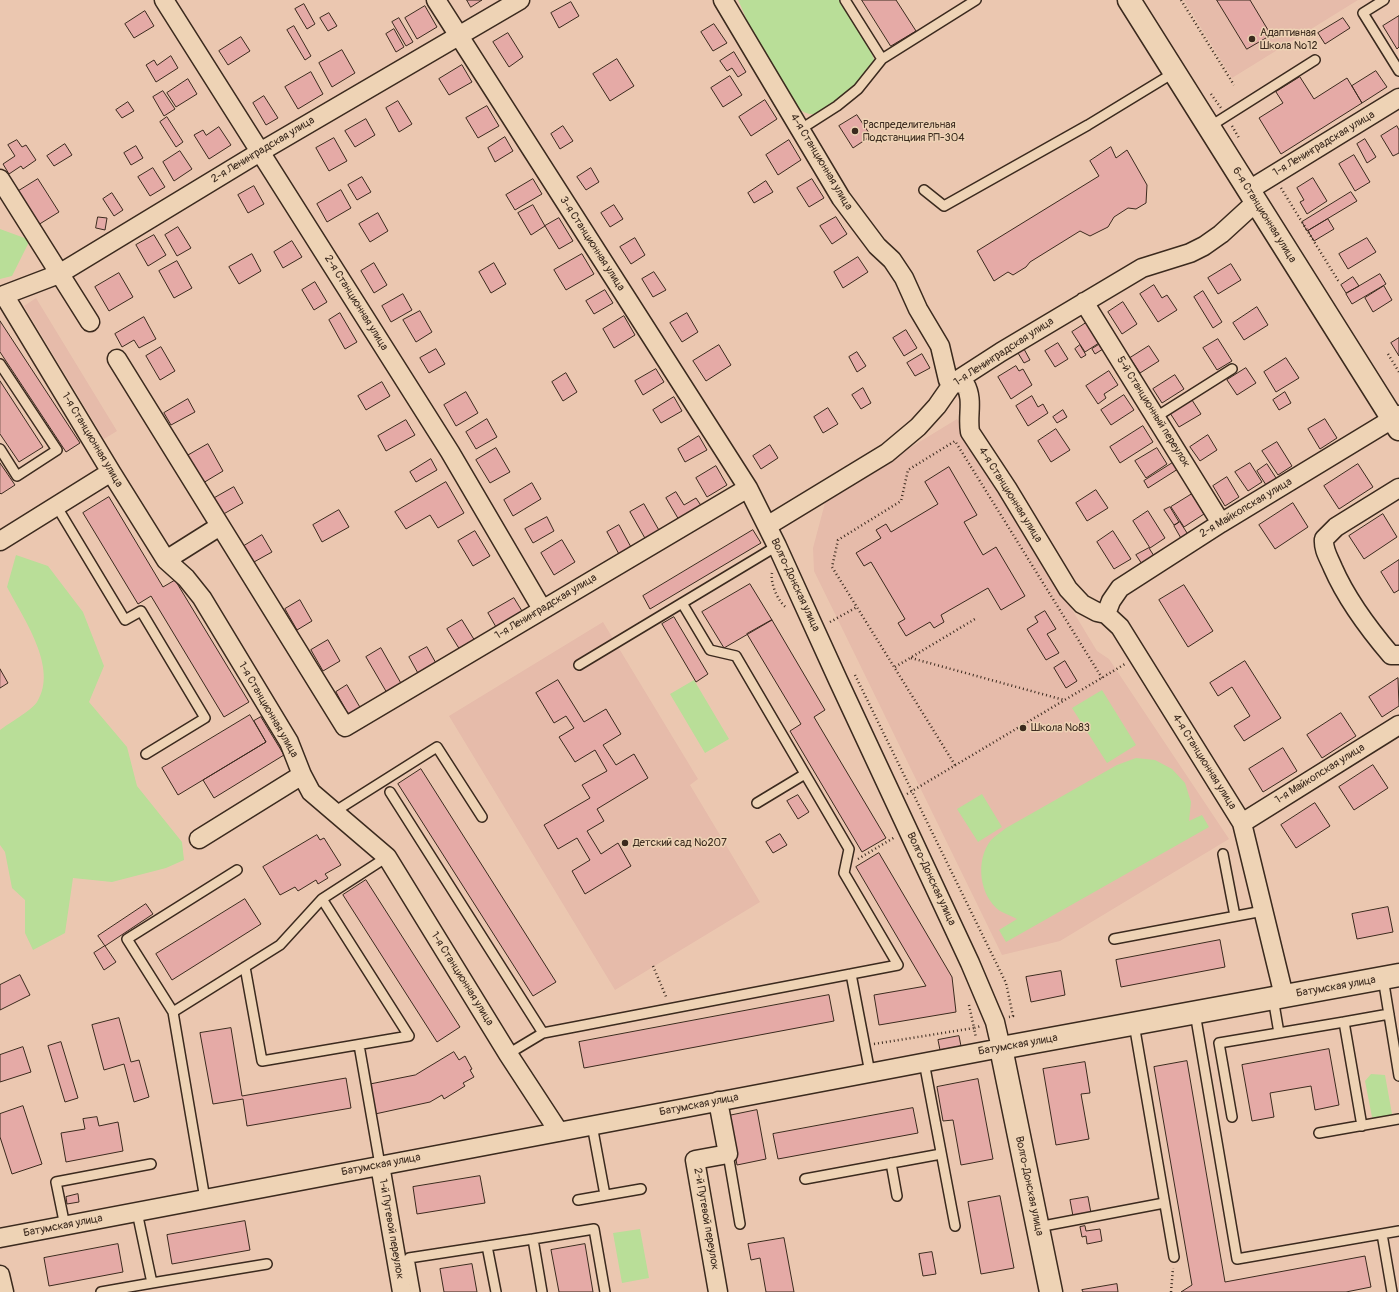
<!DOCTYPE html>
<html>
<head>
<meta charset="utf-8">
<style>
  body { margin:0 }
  canvas { display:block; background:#ebc7b0 }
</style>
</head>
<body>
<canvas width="1399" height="1292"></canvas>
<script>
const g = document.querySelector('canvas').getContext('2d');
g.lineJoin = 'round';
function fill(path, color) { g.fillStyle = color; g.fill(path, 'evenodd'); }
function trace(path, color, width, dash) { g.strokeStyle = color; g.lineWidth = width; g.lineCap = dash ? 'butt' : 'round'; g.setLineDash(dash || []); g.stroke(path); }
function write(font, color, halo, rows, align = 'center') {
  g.font = font + ' Pangolin,sans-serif'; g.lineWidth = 3; g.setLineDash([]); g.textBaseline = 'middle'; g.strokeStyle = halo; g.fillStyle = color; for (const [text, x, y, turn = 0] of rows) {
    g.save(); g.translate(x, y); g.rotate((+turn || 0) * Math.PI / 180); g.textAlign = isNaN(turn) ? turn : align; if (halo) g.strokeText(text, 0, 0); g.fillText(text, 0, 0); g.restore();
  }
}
fill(new Path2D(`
  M1184 0H1358L1232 78Z
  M36 298 117 431 104 439 24 306Z
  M957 419 1097 651 1109 659 1229 839 1060 941 1002 955 814 571 813 548 826 499Z
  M603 622 698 779 690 785 760 902 615 990 449 716Z`), '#e6bbaa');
fill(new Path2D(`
  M738 0H842L867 41 875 62C869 70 863 80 856 87 849 95 820 116 810 114 780 109 750 25 738 0Z
  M0 229 30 240 12 276 0 279Z
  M16 555 48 566 83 612 104 666 89 702 127 747 137 786 182 842 184 860 166 868 112 882 73 878 65 933 33 950 25 933V900L12 888 5 852 0 845V730C9 723 31 711 37 702 59 668 23 618 7 587Z
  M694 680 729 739 705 753 670 694Z
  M1102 690 1136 745 1107 763 1072 708Z
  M1136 758 1155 760 1172 769 1185 783 1191 802 1189 821 1202 815 1209 827 1006 942 999 930 1017 919C1012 916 1005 914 1000 911 979 896 975 860 991 840 995 836 1001 832 1006 828L1117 765Z
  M982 794 1002 827 978 842 957 809Z
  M1371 1074 1385 1075 1392 1114C1386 1120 1379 1120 1372 1117L1365 1081Z
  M640 1229 649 1278 622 1283 613 1233Z`), '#b9de98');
const building = new Path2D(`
  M467 0H482L471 7Z
  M862 0H896L916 31 891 46Z
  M1217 0H1250L1271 35 1247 49Z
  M571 2 579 16 559 28 551 13Z
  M304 4 315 24 307 29 295 9Z
  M425 6 437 27 417 39 405 18Z
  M145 11 154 26 134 38 125 24Z
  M329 13 337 26 328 31 320 18Z
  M1399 16V47L1397 49 1383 26Z
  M399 18 413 42 406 46 392 22Z
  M1343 18 1350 28 1325 44 1318 33Z
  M714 24 727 43 713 51 701 32Z
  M294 26 311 56 305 60 287 30Z
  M394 29 404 47 396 52 386 34Z
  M508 33 523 57 509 67 493 42Z
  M241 37 250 51 228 65 219 51Z
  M342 50 355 73 332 87 319 63Z
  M734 52 746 72 738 77 732 68 727 71 720 61Z
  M171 56 178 68 156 82 146 65 154 60 157 65Z
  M617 59 634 86 610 101 593 74Z
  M462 65 472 82 449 95 439 79Z
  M1376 71 1387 87 1362 103 1352 86Z
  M311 72 323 94 298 109 285 87Z
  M730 76 742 95 723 107 711 88Z
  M1300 77 1314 99 1347 78 1362 103 1281 154 1259 118 1283 103 1276 92Z
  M188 79 197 94 176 107 167 93Z
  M163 91 175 109 164 116 153 97Z
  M264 96 278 118 266 125 253 103Z
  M765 100 777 119 751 136 739 117Z
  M398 101 412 124 399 132 386 108Z
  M128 102 134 111 122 118 116 110Z
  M487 106 499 126 478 138 466 118Z
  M857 115 871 136 853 148 839 126Z
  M167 117 183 142 176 147 160 122Z
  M366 119 375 135 355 147 345 131Z
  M563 126 573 141 560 149 551 134Z
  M1397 126 1399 130V153L1393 156 1381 136Z
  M219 127 231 145 209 159 194 135 203 130 206 135Z
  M505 137 513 151 495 162 488 148Z
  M334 138 347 161 329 171 316 148Z
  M1365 139 1376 157 1367 163 1357 144Z
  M17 140 22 147 26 145 36 160 23 169 21 166 9 174 3 164 15 156 8 145Z
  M789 140 801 160 778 175 766 155Z
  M65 144 72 155 54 166 47 156Z
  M136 146 143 158 131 165 124 153Z
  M1111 147 1116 158 1127 150 1147 185 1146 203 1136 209 1128 208 1114 217 1108 227 1090 236 1080 231 1030 262 1026 267 1013 275 1008 272 994 281 977 251 1099 176 1090 161Z
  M180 151 192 169 174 181 163 162Z
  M1354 155 1370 182 1355 191 1339 164Z
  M153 168 165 187 150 196 138 177Z
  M591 168 599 182 586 190 577 177Z
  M362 177 371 192 357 200 348 185Z
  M1313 178 1327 201 1307 214 1300 202 1304 200 1297 188Z
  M38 179 59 212 38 225 17 192Z
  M533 179 542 194 515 210 506 195Z
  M812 179 824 198 809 207 797 188Z
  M766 181 773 192 754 203 748 193Z
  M254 186 264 204 248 213 238 195Z
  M341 190 351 208 327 222 317 204Z
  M1351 192 1357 201 1307 231 1302 222Z
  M112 193 123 210 114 216 103 199Z
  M533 205 545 226 531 235 518 213Z
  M614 205 623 219 610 227 601 213Z
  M378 213 388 231 370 242 359 224Z
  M98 217 107 218 105 230 96 228Z
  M836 217 847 234 832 244 820 226Z
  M559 218 573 241 559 249 545 226Z
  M1328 219 1334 229 1314 241 1308 231Z
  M178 227 191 248 177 256 165 235Z
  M154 235 166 255 148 266 136 245Z
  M635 238 645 255 631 264 620 247Z
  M1367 238 1376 252 1348 269 1339 254Z
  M292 241 302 257 283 268 274 252Z
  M252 254 261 271 239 284 229 267Z
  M582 254 594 274 566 290 554 270Z
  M858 257 868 272 843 288 834 272Z
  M177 261 192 288 174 298 159 271Z
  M374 263 387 285 374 293 361 271Z
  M494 263 506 284 491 293 479 272Z
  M1231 264 1241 280 1218 294 1208 278Z
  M654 272 666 290 653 297 642 279Z
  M119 273 133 297 109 311 95 287Z
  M1380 274 1386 284 1352 304 1346 294Z
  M1353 277 1359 286 1346 293 1341 285Z
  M315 282 327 302 314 310 302 290Z
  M1154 285 1162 298 1167 295 1177 310 1158 322 1140 294Z
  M1384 286 1392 300 1373 312 1365 298Z
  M605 290 613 303 594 314 586 301Z
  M1203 291 1222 322 1213 328 1194 297Z
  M403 294 412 310 391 322 382 306Z
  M1123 302 1137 324 1122 334 1108 312Z
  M1257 307 1268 325 1244 340 1233 323Z
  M420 311 432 332 416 342 403 320Z
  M340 313 357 342 345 349 329 320Z
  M687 313 698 332 682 342 670 323Z
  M624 316 635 335 614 348 603 329Z
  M144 317 156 339 139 348 134 340 122 347 115 334Z
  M0 321 80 443 66 452 0 352Z
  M1086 323 1099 343 1085 352 1072 332Z
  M906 330 917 348 904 356 893 338Z
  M1399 338V356L1391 343Z
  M1218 339 1232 361 1217 370 1203 348Z
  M1058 343 1068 359 1055 367 1045 351Z
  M1100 344 1103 349 1095 354 1092 349Z
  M719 345 731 365 706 381 693 361Z
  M1080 345 1086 355 1081 358 1075 349Z
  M1149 346 1159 361 1140 373 1130 358Z
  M161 347 175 371 160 380 146 356Z
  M436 349 445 364 429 373 420 358Z
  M1024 349 1030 360 1024 363 1018 353Z
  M857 352 866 366 857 372 849 357Z
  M922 354 930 368 915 376 907 363Z
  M1286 358 1299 378 1276 392 1264 372Z
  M1016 366 1019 371 1023 369 1032 385 1011 399 998 377Z
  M1246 368 1256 383 1237 395 1227 380Z
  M656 369 664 382 643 395 635 381Z
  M1109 371 1118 385 1104 394 1106 398 1098 404 1086 386Z
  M566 373 577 392 563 401 552 382Z
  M1175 375 1184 389 1162 403 1153 389Z
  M0 381 43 447 19 462 0 434Z
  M382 382 390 396 366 410 358 396Z
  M863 388 871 403 861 409 852 395Z
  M466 392 478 413 456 426 444 405Z
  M1285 392 1291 403 1279 410 1273 400Z
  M1124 395 1134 410 1111 425 1101 410Z
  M1032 396 1038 407 1043 404 1048 413 1028 426 1016 406Z
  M674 397 682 411 661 423 653 410Z
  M188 399 195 412 171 425 164 413Z
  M1192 400 1201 414 1179 427 1170 413Z
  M828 408 838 424 823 433 814 417Z
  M1063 410 1067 417 1057 423 1053 417Z
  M487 419 497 437 476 449 466 432Z
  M1325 419 1337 438 1320 449 1308 429Z
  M406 420 415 435 386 451 378 436Z
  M1143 426 1153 442 1120 463 1110 447Z
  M1056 429 1070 450 1051 462 1038 441Z
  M1208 435 1217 450 1200 461 1190 447Z
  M699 436 707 450 685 462 678 449Z
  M1277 442 1292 466 1278 475 1262 451Z
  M208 444 223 471 203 483 187 456Z
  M770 445 778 458 761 469 753 456Z
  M496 448 510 472 490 483 476 460Z
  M1157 448 1167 464 1146 478 1135 461Z
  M431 459 437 470 416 482 410 472Z
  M1174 462 1178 469 1148 488 1144 481Z
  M0 463 15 485 1 494 0 493Z
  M1250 463 1262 482 1248 491 1235 472Z
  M1267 464 1278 481 1268 488 1257 471Z
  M1358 464 1373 487 1339 509 1324 486Z
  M716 466 727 485 707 497 696 478Z
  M949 467 977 515 964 522 983 555 996 547 1025 596 1001 610 988 588 941 615 944 622 934 628 930 622 906 636 898 623 905 619 871 562 864 566 856 553 881 538 876 530 886 524 891 532 938 504 925 482Z
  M1227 477 1239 497 1225 506 1213 486Z
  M446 482 464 513 438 528 430 515 406 529 395 512Z
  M532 483 541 499 513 516 504 500Z
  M234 487 243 503 220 516 211 500Z
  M1096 490 1108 508 1087 521 1076 503Z
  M676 492 684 505 696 498 702 507 679 520 666 498Z
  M1192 494 1204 514 1184 527 1171 507Z
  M109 497 163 587 175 580 249 702 224 717 151 596 138 604 83 513Z
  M1293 503 1308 527 1275 549 1259 525Z
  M644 504 660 532 646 540 630 512Z
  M1170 507 1179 522 1174 525 1164 510Z
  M339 510 349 527 322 542 313 525Z
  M1148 511 1165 538 1150 548 1133 521Z
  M1383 514 1397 537 1364 559 1349 536Z
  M547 517 554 531 533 543 525 529Z
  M1180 522 1189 536 1182 540 1174 526Z
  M619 525 632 549 620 556 607 532Z
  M753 530 761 543 650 609 643 596Z
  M475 531 490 556 473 566 458 541Z
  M1113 531 1131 559 1114 569 1097 542Z
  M262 535 272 552 254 562 244 546Z
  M562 540 575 562 554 575 541 553Z
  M1149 548 1154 556 1142 564 1136 555Z
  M1399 560V590L1394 593 1381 572Z
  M750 584 772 620 724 648 702 612Z
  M1184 585 1213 631 1188 647 1159 600Z
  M514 598 522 611 496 627 488 613Z
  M300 600 312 621 297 630 285 609Z
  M1045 611 1056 629 1047 634 1059 653 1046 660 1027 629 1038 622 1035 617Z
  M674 617 708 674 696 682 662 624Z
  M462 620 475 641 460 650 447 629Z
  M772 620 825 710 814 717 886 838 862 852 790 731 801 724 747 634Z
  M328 640 340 661 323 671 311 650Z
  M427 647 437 665 419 675 409 657Z
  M381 648 402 685 387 693 366 657Z
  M1065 661 1077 681 1066 688 1054 668Z
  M1245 661 1281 718 1244 741 1234 726 1250 716 1232 687 1218 696 1210 683Z
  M0 669 8 683 0 688Z
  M1398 678 1399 706 1382 717 1369 697Z
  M558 680 584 722 606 709 621 734 603 745 616 765 634 754 648 778 597 809 604 821 587 831 601 854 618 843 631 866 585 894 572 871 590 860 577 838 558 849 544 825 590 798 582 785 607 771 595 750 575 762 559 737 574 728 566 716 554 723 536 693Z
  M347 685 361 709 349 716 336 692Z
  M1341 713 1356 736 1322 758 1307 735Z
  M250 715 266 742 178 795 162 768Z
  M261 717 284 755 214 798 203 780 266 742 254 721Z
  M1283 748 1297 771 1263 792 1249 769Z
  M1373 765 1388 788 1354 810 1339 787Z
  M421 769 556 982 533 996 398 784Z
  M798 795 809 812 798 819 787 801Z
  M1315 803 1330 826 1296 848 1281 825Z
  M780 834 787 845 773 853 766 842Z
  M317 835 320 840 324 838 341 865 325 874 328 878 318 884 316 880 298 891 295 887 280 895 263 867Z
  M879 853 952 977 956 1012 879 1025 874 995 926 986 856 867Z
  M366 880 460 1027 437 1042 343 895Z
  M245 899 261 924 172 980 156 954Z
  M146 904 153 914 105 946 98 936Z
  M1388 907 1393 932 1357 939 1352 914Z
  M1220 940 1225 967 1121 987 1116 960Z
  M105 946 116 962 104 970 94 953Z
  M1061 971 1065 995 1031 1002 1026 977Z
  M20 975 30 995 0 1010V985Z
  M829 995 834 1021 584 1068 579 1042Z
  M119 1018 131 1062 139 1060 149 1097 134 1102 124 1064 104 1070 92 1025Z
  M231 1028 242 1096 346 1078 351 1108 247 1126 243 1099 213 1104 200 1033Z
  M959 1036 961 1046 940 1050 938 1040Z
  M61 1042 78 1098 65 1102 48 1046Z
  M23 1047 31 1072 0 1082V1055Z
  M1329 1049 1339 1105 1315 1110 1311 1086 1270 1093 1274 1117 1252 1121 1242 1065Z
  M454 1052 459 1060 465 1056 472 1069 470 1070 474 1077 463 1083 465 1086 444 1099 442 1095 430 1102 375 1114 370 1084 415 1075Z
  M1187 1061 1225 1282 1365 1256 1371 1287 1346 1292H1181L1192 1285 1154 1067Z
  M1085 1062 1090 1093 1081 1094 1089 1139 1056 1145 1043 1069Z
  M978 1079 993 1159 961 1165 953 1120 943 1121 937 1087Z
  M23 1106 42 1164 12 1174 0 1137V1114Z
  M913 1108 918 1133 778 1159 773 1134Z
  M757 1110 766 1159 737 1165 728 1116Z
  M97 1117 99 1126 118 1122 123 1151 66 1162 61 1133 85 1129 83 1119Z
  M480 1176 485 1203 417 1214 413 1187Z
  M78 1194 79 1202 67 1204 66 1197Z
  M1000 1196 1014 1268 981 1274 968 1202Z
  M1088 1197 1091 1213 1073 1216 1070 1200Z
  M245 1221 250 1250 172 1264 167 1235Z
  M1085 1226 1086 1231 1100 1229 1102 1241 1087 1244 1086 1236 1082 1237 1080 1227Z
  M784 1238 794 1292H766L760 1258 751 1260 748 1244Z
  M118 1244 123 1272 49 1286 44 1258Z
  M585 1244 593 1292H559L551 1250Z
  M932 1252 936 1274 923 1276 919 1254Z
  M472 1264 477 1292H444L440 1269Z
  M1117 1284 1118 1292H1083L1082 1290Z`);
fill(building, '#e5aaa6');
trace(building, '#3b2a1e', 1);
const service = new Path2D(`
  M845 0 882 59
  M1384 0 1363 13 1399 71
  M1209 127 1315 60
  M801 129 837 106 858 89 882 59 976 0
  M924 190 944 206 1088 125 1175 72
  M0 364 57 450 17 476 0 449
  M1156 417 1232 369
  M57 507 125 620 141 611 205 718 146 754
  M579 665 777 546
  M390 792 543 1033
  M757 803 805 774
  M334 812 437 747 482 817
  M1223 854 1235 916
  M1114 939 1263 911
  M245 967 262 1061 409 1036 322 899 387 857
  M851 974 870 1073
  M1383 978 1399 1076
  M1273 998 1279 1033
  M173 1012 280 945 322 899
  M1195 1013 1237 1259 1399 1231
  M1134 1024 1174 1257
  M359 1045 380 1165
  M508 1054 543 1033 898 965 844 873 849 849 736 656 710 650 682 603
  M924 1062 955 1226
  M1232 1117 1219 1043 1344 1022
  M592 1125 605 1195
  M1362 1126 1344 1022 1389 1014
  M1319 1133 1399 1119
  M728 1154 740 1224
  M891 1163 897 1196
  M805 1179 941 1154
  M205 1199 173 1012 127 939 237 870
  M578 1200 641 1189
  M137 1212 152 1283 267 1264
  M65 1226 56 1182 151 1164
  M1038 1227 1164 1203
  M1382 1234 1392 1292
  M487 1246 496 1292
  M101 1292 152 1283
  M415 1292 409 1258 533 1239
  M542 1292 533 1239 594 1229 605 1292`);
const minor = new Path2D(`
  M164 0 450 452 542 609
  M520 0 260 152 59 274 4 295 111 472 166 560 186 578 202 598 289 742 302 775 311 792 387 857 508 1054 559 1132
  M723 0 841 198 877 246 892 260 904 278 918 309 940 346 948 380 953 383 965 384C974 400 967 415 970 432L1007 488 1068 589 1082 604 1097 612 1106 614 1120 627 1242 823 1284 996
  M0 179 90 322
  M1249 190 1399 98
  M1084 302 1221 523
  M117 359 345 727 748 488
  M1399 488 1336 527 1324 539C1323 550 1329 558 1333 568 1347 600 1368 628 1391 655H1399
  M767 526 887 453 918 427 937 406 953 383 1001 352 1142 268 1190 253 1204 246 1221 234 1256 202
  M0 541 111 472
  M166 560 220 526
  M1106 614 1111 601 1120 588 1221 523 1399 415
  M1242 823 1399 725
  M199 839 302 775
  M380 1165 402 1292
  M0 1238 1001 1048 995 1022 970 963 838 680 777 546 748 488 436 0
  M0 1275 4 1292
  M718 1292 695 1160 728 1154 718 1101`);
const tertiary = new Path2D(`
  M1051 1292 1001 1048 1399 975`);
const secondary = new Path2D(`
  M1129 0 1399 429`);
trace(service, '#3b2a1e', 12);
trace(minor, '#3b2a1e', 21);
trace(tertiary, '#3b2a1e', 25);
trace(secondary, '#3b2a1e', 25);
trace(new Path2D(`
  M1181 0 1234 85
  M1211 94 1221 108
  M1232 126 1239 138
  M1281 188 1339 282
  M1388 354 1399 372
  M772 573C770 583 778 602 787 608
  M830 622 857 607
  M911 658 1064 700
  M895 667 975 619
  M855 675 1006 983 1013 1016 1009 1017
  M955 765 832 567 838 540 901 501 908 470 955 441 1102 678
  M907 794 1125 664
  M858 859 895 837
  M653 966 667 999
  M969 1005 974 1028 981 1026
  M874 1044 974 1028 976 1038
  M1171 1292 1173 1268`), '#3b2a1e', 2.5, [1, 3]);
trace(service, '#eed3b5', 9);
trace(minor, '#eed3b5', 18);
trace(tertiary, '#eed3b5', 22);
trace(secondary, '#eed3b5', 22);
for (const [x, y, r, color] of [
  [1252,39,4,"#3b2a1e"],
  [855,131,4,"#3b2a1e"],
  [1023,728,4,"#3b2a1e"],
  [625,843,4,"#3b2a1e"]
]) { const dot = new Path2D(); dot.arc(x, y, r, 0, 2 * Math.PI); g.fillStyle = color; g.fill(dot); trace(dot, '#eed3b5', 1.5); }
write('11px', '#3b2a1e', '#eed3b5', [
  ["Адаптивная",1260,33],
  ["Школа №12",1260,46],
  ["Распределительная",863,125],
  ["Подстанциия РП-304",863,138],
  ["Школа №83",1031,728],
  ["Детский сад №207",633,843]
], 'left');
write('11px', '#3b2a1e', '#eed3b5', [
  ["1-я Ленинградская улица",1324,144,-31],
  ["2-я Ленинградская улица",263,150,-31],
  ["4-я Станционная улица",821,162,59],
  ["6-я Станционная улица",1264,215,58],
  ["3-я Станционная улица",592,244,57],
  ["2-я Станционная улица",356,303,58],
  ["1-я Ленинградская улица",1004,352,-33],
  ["5-й Станционный переулок",1153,412,58],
  ["1-я Станционная улица",92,440,59],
  ["4-я Станционная улица",1010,495,58],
  ["2-я Майкопская улица",1246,508,-31],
  ["Волго-Донская улица",795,585,65],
  ["1-я Ленинградская улица",546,607,-31],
  ["1-я Станционная улица",268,710,60],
  ["4-я Станционная улица",1204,762,58],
  ["1-я Майкопская улица",1320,774,-32],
  ["Волго-Донская улица",931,879,65],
  ["1-я Станционная улица",462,979,58],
  ["Батумская улица",1336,987,-10],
  ["Батумская улица",1018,1045,-10],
  ["Батумская улица",699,1105,-11],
  ["Батумская улица",381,1165,-11],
  ["Волго-Донская улица",1029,1186,78],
  ["2-й Путевой переулок",706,1219,80],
  ["Батумская улица",63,1226,-11],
  ["1-й Путевой переулок",391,1229,80]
]);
</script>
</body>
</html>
